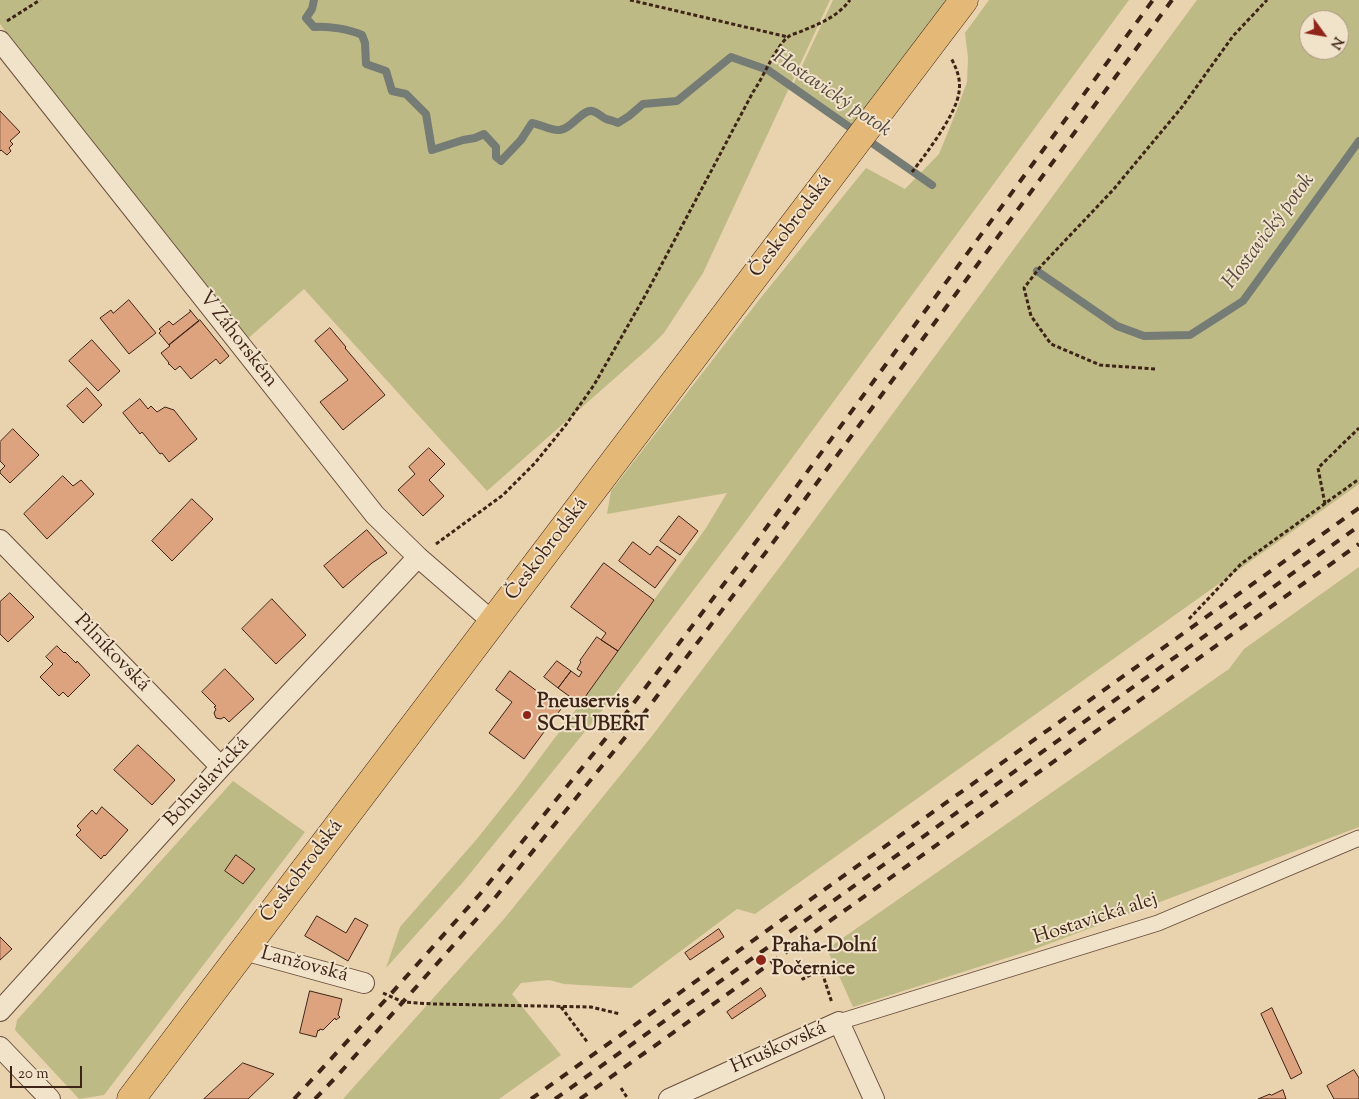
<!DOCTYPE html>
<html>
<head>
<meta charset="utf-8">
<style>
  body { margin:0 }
  #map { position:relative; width:1359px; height:1099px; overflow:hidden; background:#e9d2ae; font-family:"Sorts Mill Goudy",serif }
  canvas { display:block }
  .north { position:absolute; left:1299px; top:10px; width:50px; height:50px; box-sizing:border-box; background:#f1e2ca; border:1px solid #a99682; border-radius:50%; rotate:122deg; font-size:14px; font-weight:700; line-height:20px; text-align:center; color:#3e2317 }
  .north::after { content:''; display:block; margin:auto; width:18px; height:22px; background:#8f2418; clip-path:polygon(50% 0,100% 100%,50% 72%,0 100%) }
  .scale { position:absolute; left:10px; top:1066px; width:72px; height:22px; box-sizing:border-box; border:2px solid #3e2317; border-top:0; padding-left:6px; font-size:15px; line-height:18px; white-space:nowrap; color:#3e2317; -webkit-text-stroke:4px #f1e2ca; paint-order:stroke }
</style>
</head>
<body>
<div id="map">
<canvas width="1359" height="1099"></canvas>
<div class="north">N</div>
<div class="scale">20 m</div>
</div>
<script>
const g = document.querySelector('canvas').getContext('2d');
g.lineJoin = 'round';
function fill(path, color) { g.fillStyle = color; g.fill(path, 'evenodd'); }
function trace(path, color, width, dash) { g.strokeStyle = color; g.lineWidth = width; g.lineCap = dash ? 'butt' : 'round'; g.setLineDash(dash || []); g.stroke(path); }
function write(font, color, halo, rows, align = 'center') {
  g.font = font + ' "Sorts Mill Goudy",serif'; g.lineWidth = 4; g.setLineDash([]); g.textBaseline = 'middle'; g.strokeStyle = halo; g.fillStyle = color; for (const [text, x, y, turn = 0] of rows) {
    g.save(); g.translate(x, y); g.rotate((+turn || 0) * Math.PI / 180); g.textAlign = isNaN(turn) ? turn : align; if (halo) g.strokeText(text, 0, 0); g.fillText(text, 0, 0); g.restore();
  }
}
fill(new Path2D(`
  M0 0H830L703 273 664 333 649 348 487 491 304 289 244 342 149 230 0 24Z
  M833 0H959L860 131 793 85Z
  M989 0H1129L742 526 608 703 464 881 386 968 400 927 476 840 516 790 580 704 631 634 630 633 706 528 727 493 607 514 611 491 759 300 866 168 905 189 939 154 956 112 967 82 968 58 965 33Z
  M1197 0H1359V484L755 914 737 909 631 988 564 984 549 980 521 983 512 994 561 1055 499 1099H343L504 919 652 736 785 560ZM1309 20H1339V50H1309Z
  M1359 567V827L1035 949 853 1007 827 949 1229 669 1244 649Z
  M233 781 305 832 104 1095 79 1099 15 1030 17 1020ZM255 869 243 884 225 871Z`), '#beba85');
trace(new Path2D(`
  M314 0 312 9 306 18 314 27C329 26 349 29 362 35L365 43 366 64 386 71 392 91 406 94 426 114 432 150 463 140 475 138 484 134 496 147V157L501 161 521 140 532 123C540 124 551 131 559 130 571 130 582 109 592 111 597 112 602 117 606 119 610 120 614 121 618 123L629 116 643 104 677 101 731 57 768 70 932 185
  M1037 271 1117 326 1144 336 1190 335 1243 301 1359 141`), '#757b75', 8);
const building = new Path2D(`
  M0 111 20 132 10 141 13 144 9 148 11 151 7 155 1 150 0 151Z
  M129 300 156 333 129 354 100 318 111 310 113 313Z
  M190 310 199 321 169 345 159 333 161 331 159 329 169 321 173 325 190 312Z
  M200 320 229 356 220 364 216 359 191 379 180 366 175 370 169 364H168L169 363 161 353 170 346 169 345Z
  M330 328 346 347 345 348 385 395 343 430 320 402 348 380 315 341Z
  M92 340 120 371 98 391 69 361Z
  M87 388 102 405 83 423 67 406Z
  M140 399 148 409 151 406 157 412 165 407 174 410 197 439 169 462 162 453 160 454 142 432 140 434 123 413Z
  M13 429 39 455 10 483 0 473V471L5 466 0 461V442Z
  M429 448 445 464 429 480 444 496 423 516 398 490 415 474 409 467Z
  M63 476 73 486 81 480 94 494 47 539 24 514Z
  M192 499 213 519 172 561 152 541Z
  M679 516 698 531 680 555 660 541Z
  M367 530 387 553 372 563 343 588 324 566Z
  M633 542 650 555 657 546 676 560 655 588 619 561Z
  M604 563 654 600 618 651 601 640 606 633 571 607Z
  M10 593 34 617 8 642 0 634V602Z
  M272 599 306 635 276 664 242 629Z
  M597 637 618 651 580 704 558 688 571 671 579 677 582 672 577 669 581 662 580 661Z
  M57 646 64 653 65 652 76 663 77 661 90 675 68 697 63 692 59 696 40 677 53 664 46 657Z
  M557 661 571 671 558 688 544 677Z
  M225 669 254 699 229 722 224 717 221 719 216 718 214 713 216 709 214 707 216 706 202 692Z
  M510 671 561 709 524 759 489 733 512 702 496 690Z
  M138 745 175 780 152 805 114 770Z
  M102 807 128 830 105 856 104 855 101 859 76 835 81 830 77 826 92 810 96 814Z
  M236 855 255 869 243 884 225 871Z
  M317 916 346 933 355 918 368 925 348 961 305 936Z
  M719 929 724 937 690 960 685 953Z
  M0 937 12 949 0 960Z
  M761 988 766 996 732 1019 727 1012Z
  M310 991 342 999 338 1015 340 1017 336 1020 335 1018 323 1030 320 1029 319 1031 318 1030 316 1037 300 1033Z
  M1272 1008 1302 1073 1291 1079 1261 1014Z
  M243 1063 274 1074 248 1099H204Z
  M1354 1070 1359 1078V1099H1334L1327 1086Z
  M1283 1090 1286 1099H1258L1270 1094 1271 1095Z`);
fill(building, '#dda27e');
trace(building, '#3e2317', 1);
const pedestrian = new Path2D(`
  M839 1022 1158 923 1359 838`);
const minor = new Path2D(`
  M0 41 375 515 418 557 493 622
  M0 540 221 767
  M244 950 364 983
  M0 1011 221 767 418 557
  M0 1047 50 1099
  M669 1099 839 1022 874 1099`);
const primary = new Path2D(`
  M131 1099 964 0`);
trace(pedestrian, '#694f3d', 17);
trace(minor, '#694f3d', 22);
trace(primary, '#3e2317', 29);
trace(new Path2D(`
  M630 0 788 37
  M7 21 40 0
  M912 172C926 154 957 113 959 92 961 80 957 69 951 58
  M1155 369 1100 365 1051 344 1031 316 1024 288 1041 266 1113 190 1182 107 1233 36 1267 0
  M1325 504 1318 468 1359 428
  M436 544 503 495 535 463 565 426 594 385 646 294 753 92C763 78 776 46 788 37 792 34 798 33 802 31 821 23 837 17 850 0
  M1189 619 1241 564 1359 479
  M796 966 803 979 821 969 832 1003
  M383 993 403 1002 433 1004 591 1007 620 1014
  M561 1007 588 1043
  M621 1088 628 1099`), '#3e2317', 3, [4, 2.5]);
trace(pedestrian, '#f1e2ca', 15);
trace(minor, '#f1e2ca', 20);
trace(primary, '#e4b977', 28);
trace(new Path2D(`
  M294 1099 389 996 480 894 624 716 758 539 1153 0
  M315 1099 338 1075 490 904 636 724 769 548 1172 0
  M531 1099 1359 508
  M555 1099 1359 526
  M580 1099 1359 544`), '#3e2317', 4, [9, 9]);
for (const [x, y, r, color] of [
  [527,715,5,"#8f2418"],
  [761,960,6,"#8f2418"]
]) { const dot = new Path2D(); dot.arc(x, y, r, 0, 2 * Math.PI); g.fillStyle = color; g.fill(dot); trace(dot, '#f1e2ca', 2); }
write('20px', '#3e2317', '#f1e2ca', [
  ["Českobrodská",792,227,-53],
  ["V Záhorském",237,340,52],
  ["Českobrodská",548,550,-53],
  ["Pilníkovská",111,654,46],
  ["Bohuslavická",208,783,-47],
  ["Českobrodská",303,872,-53],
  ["Hostavická alej",1096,920,-18],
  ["Lanžovská",304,966,15],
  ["Hruškovská",779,1049,-24]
]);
write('bold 20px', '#3e2317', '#f1e2ca', [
  ["Pneuservis",537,704],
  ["SCHUBERT",537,727],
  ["Praha-Dolní",772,948],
  ["Počernice",772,971]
], 'left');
write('italic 21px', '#55483e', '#f1e2ca', [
  ["Hostavický potok",831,95,34],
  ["Hostavický potok",1270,232,-53]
]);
</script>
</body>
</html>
